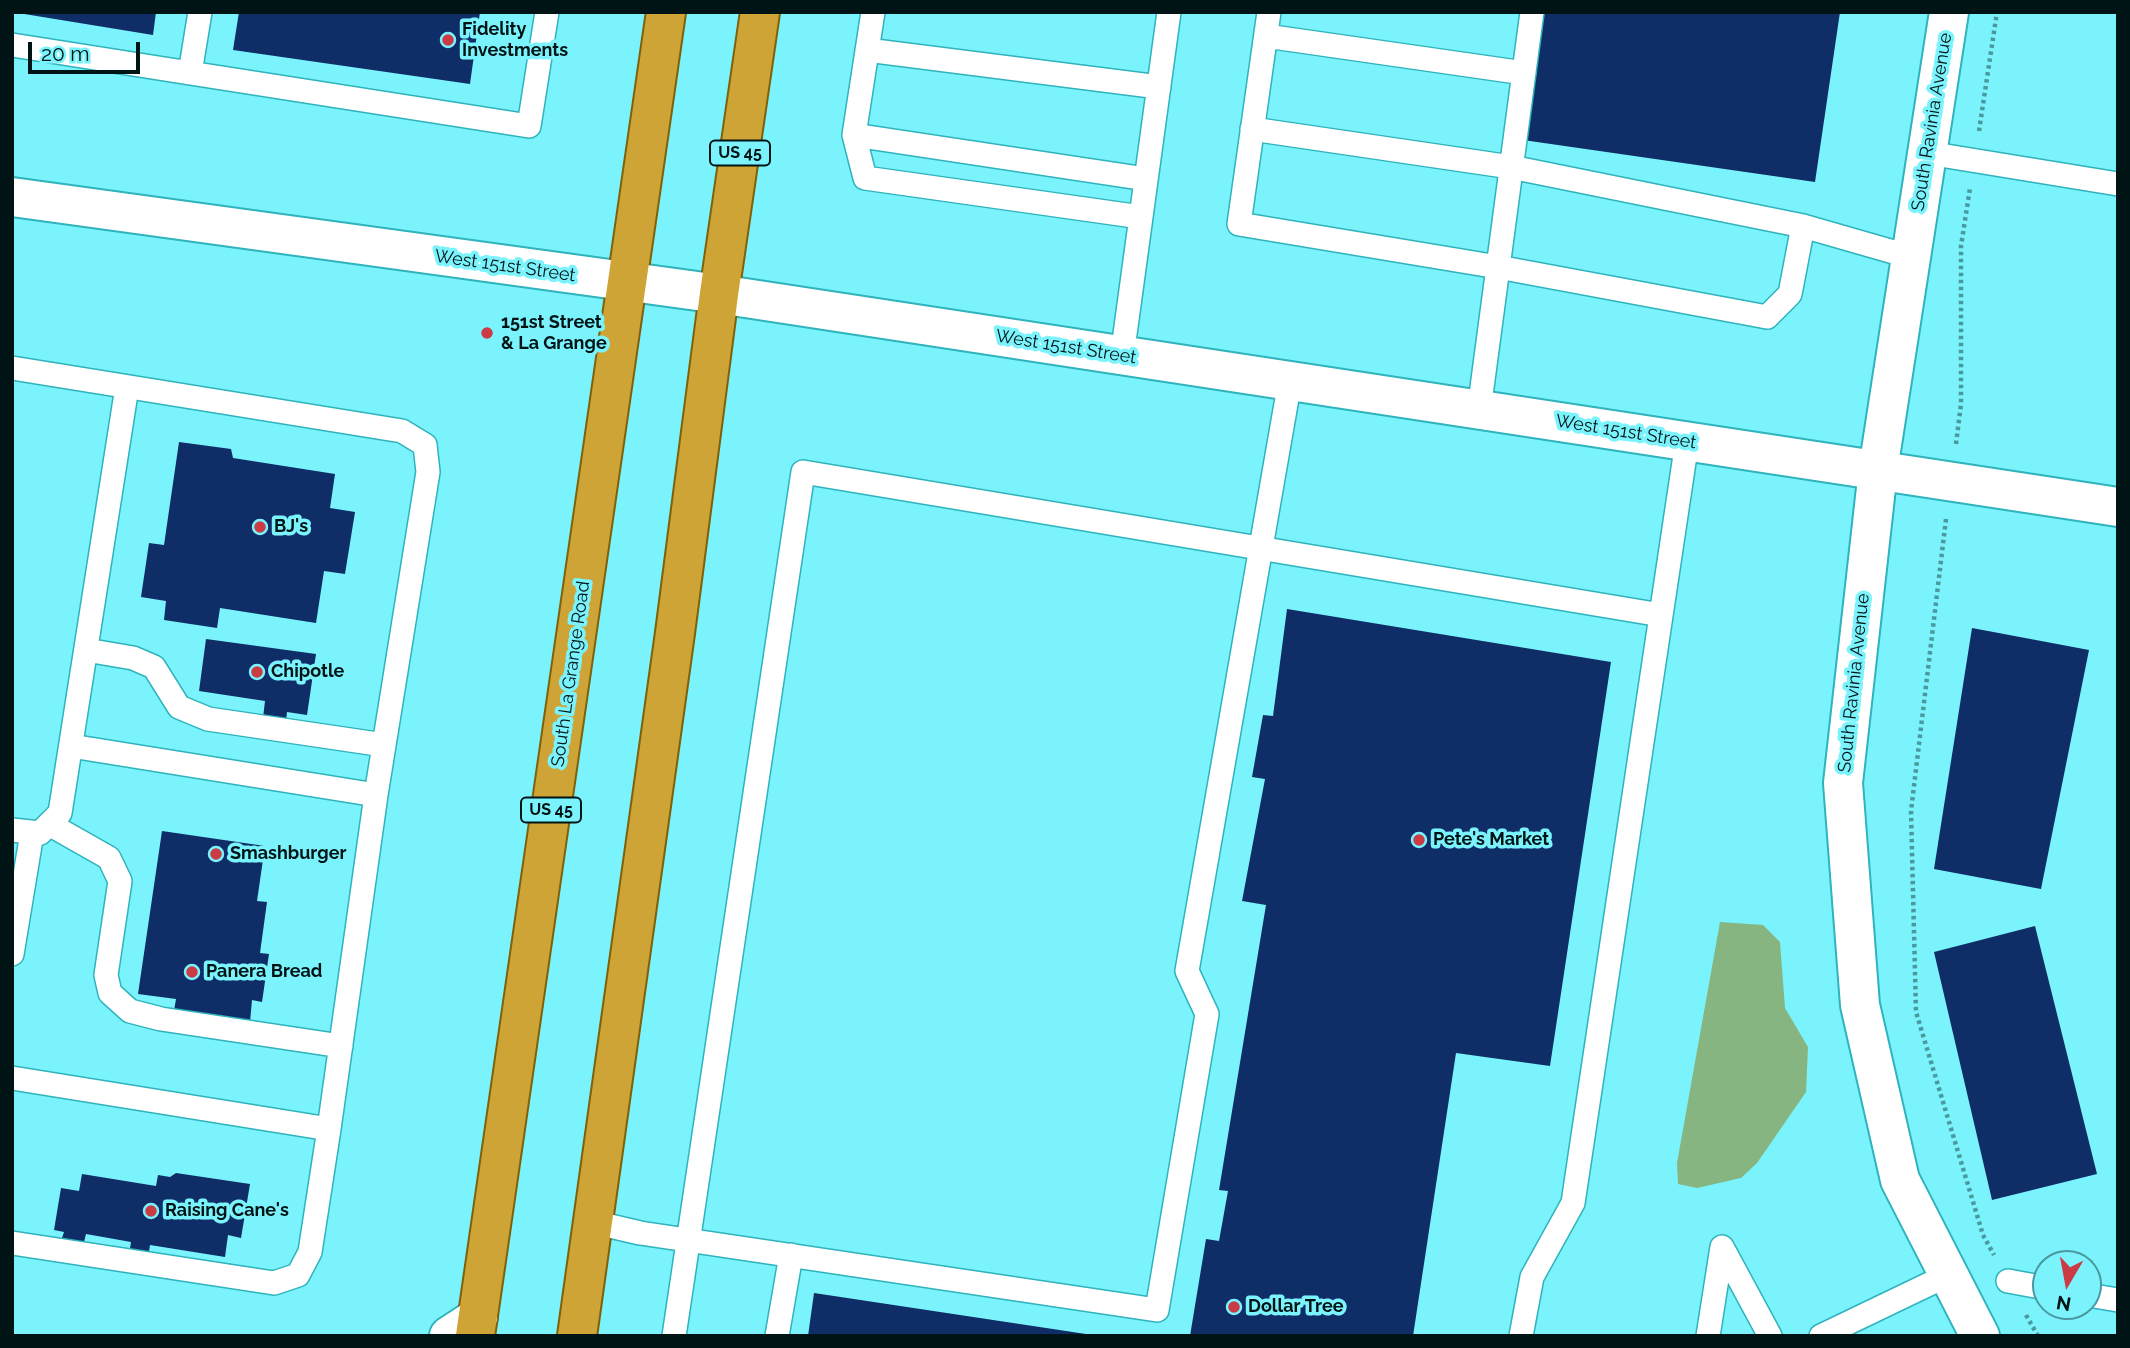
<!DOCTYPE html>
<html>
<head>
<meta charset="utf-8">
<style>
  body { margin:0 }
  #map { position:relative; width:2130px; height:1348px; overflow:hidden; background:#7bf3fc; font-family:Raleway,sans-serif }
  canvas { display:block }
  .frame { position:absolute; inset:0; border:14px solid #001315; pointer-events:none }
  .north { position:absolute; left:2032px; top:1250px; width:70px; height:70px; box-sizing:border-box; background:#7bf3fc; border:2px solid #4a99a0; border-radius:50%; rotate:190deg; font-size:19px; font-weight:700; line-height:28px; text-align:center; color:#001315 }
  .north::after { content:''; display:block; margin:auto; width:24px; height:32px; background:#cb3b44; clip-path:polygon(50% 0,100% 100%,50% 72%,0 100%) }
  .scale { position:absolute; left:28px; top:42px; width:112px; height:32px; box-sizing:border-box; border:4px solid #001315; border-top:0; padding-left:9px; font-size:21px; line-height:24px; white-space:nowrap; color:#001315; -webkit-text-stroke:5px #7bf3fc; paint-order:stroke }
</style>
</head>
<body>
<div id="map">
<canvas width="2130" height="1348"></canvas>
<div class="frame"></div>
<div class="north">N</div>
<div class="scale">20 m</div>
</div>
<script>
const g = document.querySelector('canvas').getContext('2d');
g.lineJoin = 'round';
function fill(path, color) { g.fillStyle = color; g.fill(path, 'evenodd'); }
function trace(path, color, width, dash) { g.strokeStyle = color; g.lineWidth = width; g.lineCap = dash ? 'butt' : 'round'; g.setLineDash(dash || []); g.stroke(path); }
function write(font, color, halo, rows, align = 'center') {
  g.font = font + ' Raleway,sans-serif'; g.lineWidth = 7; g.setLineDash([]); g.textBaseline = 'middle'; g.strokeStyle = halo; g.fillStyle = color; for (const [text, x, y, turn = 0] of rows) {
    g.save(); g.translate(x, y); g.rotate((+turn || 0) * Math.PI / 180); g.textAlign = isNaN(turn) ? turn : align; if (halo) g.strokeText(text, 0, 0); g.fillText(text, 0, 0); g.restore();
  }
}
fill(new Path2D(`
  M1720 922 1763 925 1780 942 1785 1008 1808 1047 1806 1092 1757 1163 1741 1178 1697 1188 1678 1184 1677 1163Z`), '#86b581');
fill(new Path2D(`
  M12 12H156L153 35Z
  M239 12H480L470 84 233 50Z
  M1542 12H1840L1815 182 1523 140Z
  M179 442 231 449 233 458 335 474 330 508 355 512 345 574 324 571 316 623 220 608 217 628 164 620 166 601 141 597 149 543 164 545Z
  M1287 609 1611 662 1550 1066 1456 1053 1413 1336H1190L1206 1239 1219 1241 1228 1191 1219 1190 1266 905 1242 901 1265 779 1252 777 1263 715 1273 716Z
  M1972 628 2089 650 2041 889 1934 869Z
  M206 639 316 654 307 715 287 712 286 721 263 718 265 701 199 691Z
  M162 831 265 846 257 901 267 902 260 953 269 954 262 1002 252 1000 250 1022 174 1011 176 999 138 994Z
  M2035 926 2097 1174 1992 1200 1934 952Z
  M176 1173 250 1184 241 1238 228 1235 225 1257 150 1245 148 1258 129 1255 131 1242 86 1234 84 1242 62 1238 64 1232 54 1230 61 1188 79 1191 82 1174 156 1186 158 1175 170 1177Z
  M814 1293 1086 1334 1085 1336H808Z`), '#0f2d67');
const service = new Path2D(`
  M200 12 190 73 529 126 547 12
  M873 12 854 135 865 178 1141 217
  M1269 12 1239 224 1498 267 1767 317 1790 294 1803 226
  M1266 36 1524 73
  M12 45 190 73
  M867 50 1159 87
  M1252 129 1511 167 1803 226 1911 257
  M854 135 1146 179
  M1928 153 2118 184
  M1122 356 1169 12
  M12 368 402 431 425 445 428 472 376 795 329 1129 12 1078
  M1479 410 1532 12
  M86 650 133 658 154 667 179 707 208 719 384 745
  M71 746 376 795
  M49 824 109 858 120 881 106 975 110 993 130 1011 161 1019 341 1046
  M12 830 40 833 60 813 127 387
  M12 954 32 833
  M593 1222 640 1233 1157 1310 1207 1014 1187 971 1290 381
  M12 1243 274 1283 298 1275 310 1252 329 1129
  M2008 1281 2046 1288
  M2088 1295 2118 1300
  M674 1336 803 472 1661 615
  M777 1336 791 1255
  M1521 1336 1532 1277 1573 1203 1687 442
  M1708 1336 1722 1247 1770 1336
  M1821 1336 1948 1275`);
const minor = new Path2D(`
  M449 1336 478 1317`);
const tertiary = new Path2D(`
  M1949 12 1878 470 1843 783 1860 1005 1900 1180 1980 1336
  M12 197 719 294 2118 507`);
const trunk = new Path2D(`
  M475 1336 666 12
  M577 1336 675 633 719 294 760 12`);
trace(service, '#2fb3bc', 26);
trace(minor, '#2fb3bc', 42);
trace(tertiary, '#2fb3bc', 42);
trace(trunk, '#7d620b', 42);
trace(new Path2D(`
  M1979 131 1997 12
  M1956 444 1961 404V246L1970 188
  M1946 519 1911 811 1916 1012 1983 1235 1994 1255
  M2026 1315 2038 1336`), '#49999f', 4.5, [3.5, 3.5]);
trace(service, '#fff', 23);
trace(minor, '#fff', 38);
trace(tertiary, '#fff', 38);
trace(trunk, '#cea437', 38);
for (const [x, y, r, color] of [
  [448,40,7,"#cb3b44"],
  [487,333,7,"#cb3b44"],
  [260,527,7,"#cb3b44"],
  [257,672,7,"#cb3b44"],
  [1419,840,7,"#cb3b44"],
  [216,854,7,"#cb3b44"],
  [192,972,7,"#cb3b44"],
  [151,1211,7,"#cb3b44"],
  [1234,1307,7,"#cb3b44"]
]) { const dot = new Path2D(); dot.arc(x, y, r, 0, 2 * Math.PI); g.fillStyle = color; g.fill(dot); trace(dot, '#7bf3fc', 2.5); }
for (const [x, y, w] of [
  [740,153,60],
  [551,810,60]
]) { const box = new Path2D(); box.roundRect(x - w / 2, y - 12.5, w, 25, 5); g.fillStyle = '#7bf3fc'; g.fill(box); trace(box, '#001315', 2); }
write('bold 16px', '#001315', null, [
  ["US 45",740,153],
  ["US 45",551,810]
]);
write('bold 18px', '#001315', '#7bf3fc', [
  ["Fidelity",462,30],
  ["Investments",462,51],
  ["151st Street",501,323],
  ["& La Grange",501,344],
  ["BJ's",274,527],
  ["Chipotle",271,672],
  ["Pete's Market",1433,840],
  ["Smashburger",230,854],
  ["Panera Bread",206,972],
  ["Raising Cane's",165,1211],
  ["Dollar Tree",1248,1307]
], 'left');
write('18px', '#001315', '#7bf3fc', [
  ["South Ravinia Avenue",1932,122,-81],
  ["West 151st Street",505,266,8],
  ["West 151st Street",1066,347,9],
  ["West 151st Street",1626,432,9],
  ["South La Grange Road",571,674,-82],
  ["South Ravinia Avenue",1854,683,-84]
]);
</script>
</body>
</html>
